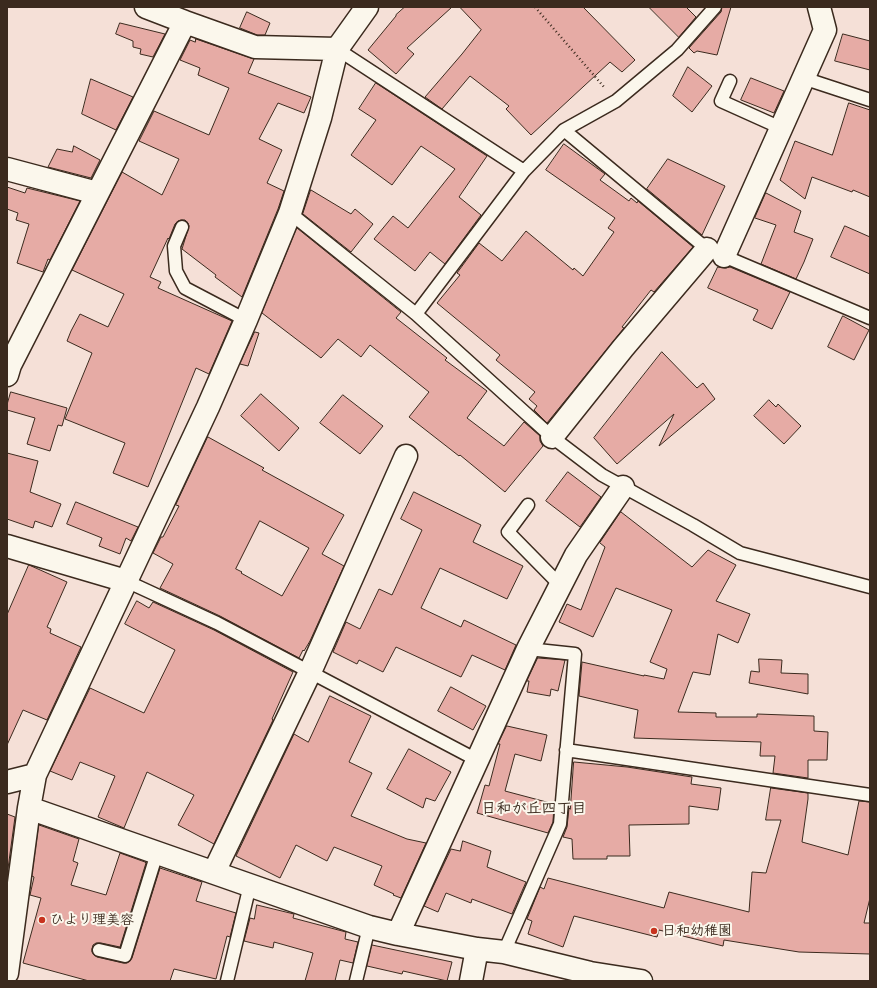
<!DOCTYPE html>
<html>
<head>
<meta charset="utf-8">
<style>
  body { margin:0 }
  #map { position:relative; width:877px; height:988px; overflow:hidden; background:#f5e0d7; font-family:Pangolin,sans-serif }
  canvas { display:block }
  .frame { position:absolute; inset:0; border:8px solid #3b2a1e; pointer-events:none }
</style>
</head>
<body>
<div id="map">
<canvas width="877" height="988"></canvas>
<div class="frame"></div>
</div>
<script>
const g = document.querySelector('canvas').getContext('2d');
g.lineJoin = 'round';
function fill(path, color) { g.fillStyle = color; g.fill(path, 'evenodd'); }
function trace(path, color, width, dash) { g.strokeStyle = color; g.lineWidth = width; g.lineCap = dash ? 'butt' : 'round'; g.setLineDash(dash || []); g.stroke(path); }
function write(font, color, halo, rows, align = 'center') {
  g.font = font + ' Pangolin,"Klee One",sans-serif'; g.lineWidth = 4; g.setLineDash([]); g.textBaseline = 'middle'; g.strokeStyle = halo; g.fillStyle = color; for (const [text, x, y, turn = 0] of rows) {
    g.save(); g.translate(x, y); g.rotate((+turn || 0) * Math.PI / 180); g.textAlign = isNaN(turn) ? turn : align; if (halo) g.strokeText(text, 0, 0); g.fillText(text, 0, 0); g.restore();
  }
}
const building = new Path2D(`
  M405 7H452L407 48 414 54 396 74 368 50 396 16V15Z
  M460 7H583L635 60 622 72 610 62 531 135 506 109 509 106 470 76 442 109 425 97 462 54 481 30Z
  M649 7H686L696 17 679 37Z
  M722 7H731L717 55 697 51 694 53 689 48 721 12Z
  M247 12 270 23 265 35H257L240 28Z
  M120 23 165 34 153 57 140 54 141 49 133 47V41L116 34Z
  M843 34 870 41V70L835 61Z
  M196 39 254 59 248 73 311 97 304 113 278 103 259 139 282 150 267 183 284 191 278 209 242 297 215 277 216 275 182 249 189 226 188 223 185 220H181L178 221 175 224 169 239 168 238 150 277 161 282 158 288 232 321 209 374 196 368 148 487 113 473 125 443 65 419 92 353 67 341 71 331 80 314 108 327 124 294 72 270 122 172 162 195 179 159 139 141 154 111 209 135 229 88 198 75 200 68 180 60 190 40 195 42Z
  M688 67 712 86 692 112 673 96Z
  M751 78 784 91 774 113 741 100Z
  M91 79 133 97 116 130 82 114Z
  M376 83 487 156 459 197 481 215 445 264 430 252 415 271 374 239 393 216 408 228 455 169 421 146 392 185 351 155 376 120 359 109Z
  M849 103 870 110V197L853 190 852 192 812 177 805 199 780 180 795 141 832 155Z
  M564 144 605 174 600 180 629 201 631 198 637 203 638 201 693 247 654 292 651 290 622 327 624 328 547 423 534 410 537 406 529 399 535 392 496 360 500 355 437 303 460 275 457 273 479 243 502 261 526 231 573 270 574 268 583 276 614 232 608 228 615 218 546 170Z
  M74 146 100 160 91 178 48 167 57 149 72 152Z
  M668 159 725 186 702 235 647 189Z
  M7 187 25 193 27 188 80 201 50 260 48 259 43 272 17 263 29 224 16 220 18 213 7 209Z
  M311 190 351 214 355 209 373 224 351 252 303 214Z
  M766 193 801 211 794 232 813 239 804 262 796 279 761 264 776 225 755 218Z
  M845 226 870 237V274L831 257Z
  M297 228 401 312 396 318 447 358 445 360 487 391 467 418 504 446 524 422 540 436V441L543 446 505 492 460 455 459 456 409 417 429 392 370 345 361 357 338 339 321 358 262 313Z
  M718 267 725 268 730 267 790 292 772 329 753 320 758 310 708 288Z
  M843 316 869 330 854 360 828 347Z
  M255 332 259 333 248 366 240 364Z
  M662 352 697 388 703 383 715 399 659 446 674 414 617 464 594 438Z
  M11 392 67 408 62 426 58 425 50 451 27 444 35 418 7 410V405Z
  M261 394 299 428 279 451 241 416Z
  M343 395 383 426 360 454 320 423Z
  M769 400 776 407 778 404 801 426 784 444 754 416Z
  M208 437 264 468 262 470 344 515 322 554 344 566 310 641 304 651 303 650 299 658 220 616 160 588 173 564 153 553 161 537H163L179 506 176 505ZM260 521 309 548 282 596 241 573 242 572 236 569Z
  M7 453 38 461 30 492 61 504 52 527 35 521 33 528 7 519Z
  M568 472 601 497 580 527 546 501Z
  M414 492 481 525 473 542 523 566 507 599 440 568 421 608 461 627 464 620 516 645 505 670 472 655 461 677 396 647 383 672 359 660 357 664 333 652 346 622 360 629 379 589 392 595 422 530 401 519Z
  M76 502 138 527 131 541 126 538 120 554 99 546 102 538 67 524Z
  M621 512 692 567 708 550 736 565 716 601 750 614 738 643 718 634 710 675 693 672 678 712 716 713V717H757V714L814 716V731L828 732 827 760H808V778L773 773 775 756H760L761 742 634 738 638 710 579 696 582 662 644 676V675L664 679 667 669 650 662 672 610 616 588 593 637 559 622 567 604 581 610 605 547 600 543Z
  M29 565 67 582 47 627 51 629 50 633 81 647 47 720 23 710 7 745V615Z
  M137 601 149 608 153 602 214 630 293 672 272 719 273 720 214 844 178 825 194 795 147 772 124 828 98 817 115 776 80 762 72 780 50 771 90 688 144 713 175 650 125 624Z
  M538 658 565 660 558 691 551 689 550 696 527 692 529 681H527Z
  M759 659 782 660 781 673 808 674V694L749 683 751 671 759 672Z
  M451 687 486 706 473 730 438 711Z
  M330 696 371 716 349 762 372 773 351 816 407 839 426 843 401 898 393 895 394 894 374 885 382 866 334 847 327 861 296 845 280 878 236 856 294 734 308 742Z
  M507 726 547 735 541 761 515 754 505 791 554 804 553 822 548 833 477 813 485 785 489 786 500 744H498Z
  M409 749 451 772 435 801 426 798 423 808 387 789Z
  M574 762 627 767 692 777 691 784 721 788 718 810 689 806V824L629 825 630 856H607V859H573L572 839 563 837 567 827 569 808 570 809Z
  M771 788 808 793V799L802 842 848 855 859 801 870 802V898L864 923H870V954L799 952 724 940 723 946 659 930 657 937 574 916 563 947 528 934 532 921 527 919 540 887 544 889 548 878 664 908 669 892 749 912 752 872 766 873 781 820H766Z
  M7 814 15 817 7 876Z
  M39 825 79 839 73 861 78 863 71 885 106 895 120 853 145 862 146 863 120 947 101 943H96L93 945 92 949V952L94 955 97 957 123 963H127L130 961 132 958 160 868 202 882 196 901 236 913 230 937 227 936 216 979 174 969 170 981H89L23 963 41 898 30 895 34 877 32 876Z
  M463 841 491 851 487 867 526 882 512 914 472 899 471 903 446 893 438 912 424 906 451 849 460 851Z
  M257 905 294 914 293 918 346 932 345 939 358 942 353 963 340 960 335 981H305L313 953 274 942 273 948 244 941 250 918 254 919Z
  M372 945 452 962 447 981 403 971 402 974 367 966Z`);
fill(building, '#e6aba5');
trace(building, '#3b2a1e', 1);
const lane = new Path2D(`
  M337 49 524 171
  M803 78 870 100
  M730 81 721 101 781 128
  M564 130 707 249 870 318
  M290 213 416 314 552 437 602 475 693 525 740 553 870 587
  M182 227 174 246 176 271 185 288 246 320
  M416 314 524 171 564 130 616 101 677 50 715 7
  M528 505 508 532 561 586
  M126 581 217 623 477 760
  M566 750 870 795
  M99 950 125 956 157 853
  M504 952 560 824 575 654 528 649
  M227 981 250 885
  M356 981 369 927`);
const street = new Path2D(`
  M146 7 185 22 255 47 337 49
  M7 169 97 193
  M724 256 825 30 819 7
  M7 375 10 365 185 22
  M552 437 623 348 707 249
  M7 546 126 581
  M7 782 35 775
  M29 808 369 927 398 934 477 949 504 952 590 973 641 981
  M214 872 310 672 406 456
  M398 934 528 649 576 555 623 487
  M7 973 29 808 35 775 208 407 246 320 290 213 320 118 337 49 367 7
  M471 981 477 949`);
trace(lane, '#3b2a1e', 15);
trace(street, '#3b2a1e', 25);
trace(new Path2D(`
  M535 7 604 87`), '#3b2a1e', 2.5, [1, 3]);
trace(lane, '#fbf7ec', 12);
trace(street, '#fbf7ec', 22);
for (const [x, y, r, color] of [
  [42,920,4,"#c8321e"],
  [654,931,4,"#c8321e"]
]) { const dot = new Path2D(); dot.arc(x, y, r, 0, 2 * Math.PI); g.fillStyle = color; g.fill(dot); trace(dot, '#fbf7ec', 1.5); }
write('bold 14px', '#3b2a1e', '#fbf7ec', [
  ["ひより理美容",50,920],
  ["日和幼稚園",662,931]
], 'left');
write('bold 15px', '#3b2a1e', '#fbf7ec', [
  ["日和が丘四丁目",534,809]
]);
</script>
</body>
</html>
